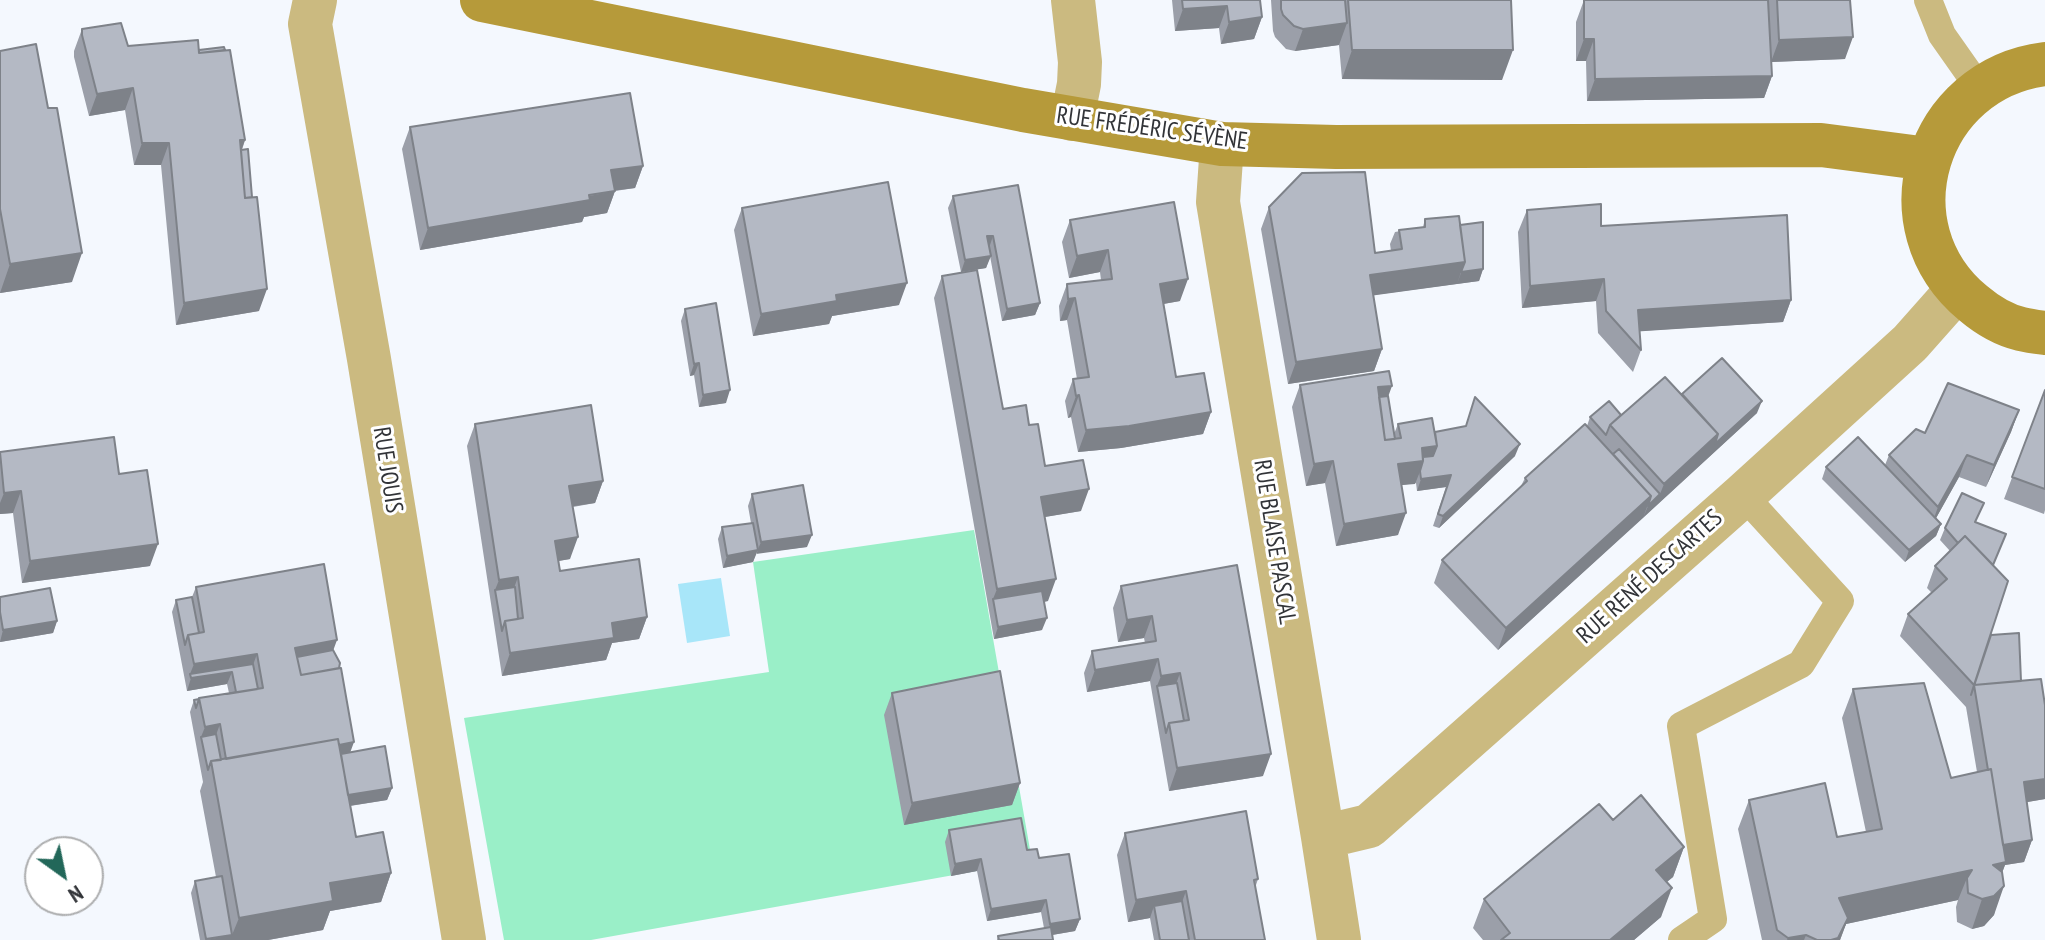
<!DOCTYPE html>
<html>
<head>
<meta charset="utf-8">
<style>
  body { margin:0 }
  #map { position:relative; width:2045px; height:940px; overflow:hidden; background:#f4f8fe; font-family:"PT Sans Narrow",sans-serif }
  canvas { display:block }
  .north { position:absolute; left:24px; top:836px; width:80px; height:80px; box-sizing:border-box; background:#fff; border:2px solid #adaeaf; border-radius:50%; rotate:147deg; font-size:22px; font-weight:700; line-height:32px; text-align:center; color:#323438 }
  .north::after { content:''; display:block; margin:auto; width:28px; height:36px; background:#226759; clip-path:polygon(50% 0,100% 100%,50% 72%,0 100%) }
</style>
</head>
<body>
<div id="map">
<canvas width="2045" height="940"></canvas>
<div class="north">N</div>
</div>
<script>
const g = document.querySelector('canvas').getContext('2d');
g.lineJoin = 'round';
function fill(path, color) { g.fillStyle = color; g.fill(path, 'evenodd'); }
function trace(path, color, width, dash) { g.strokeStyle = color; g.lineWidth = width; g.lineCap = dash ? 'butt' : 'round'; g.setLineDash(dash || []); g.stroke(path); }
function write(font, color, halo, rows, align = 'center') {
  g.font = font + ' "PT Sans Narrow",sans-serif'; g.lineWidth = 6; g.setLineDash([]); g.textBaseline = 'middle'; g.strokeStyle = halo; g.fillStyle = color; for (const [text, x, y, turn = 0] of rows) {
    g.save(); g.translate(x, y); g.rotate((+turn || 0) * Math.PI / 180); g.textAlign = isNaN(turn) ? turn : align; if (halo) g.strokeText(text, 0, 0); g.fillText(text, 0, 0); g.restore();
  }
}
fill(new Path2D(`
  M974 530 1032 861 591 940H504L464 718 769 672 753 562Z`), '#9aefc8');
fill(new Path2D(`
  M721 578 730 636 687 643 678 584Z`), '#a8e6f9');
trace(new Path2D(`
  M1928 0 1942 35 1980 89
  M1682 940 1713 919 1681 726 1801 664 1840 601 1743 495`), '#cbba80', 28);
trace(new Path2D(`
  M315 0 310 24 369 359 464 940
  M1072 119 1079 84 1080 62 1073 0
  M1222 144 1218 202 1323 837 1339 940
  M1323 837 1369 826 1743 495 1910 343 1957 290`), '#cbba80', 44);
trace(new Path2D(`
  M482 0 1023 110 1222 144 1336 147 1821 145 1928 159
  M2045 64C1926 79 1880 226 1973 303 1986 314 2004 325 2021 329 2029 331 2037 332 2045 333`), '#b69a3a', 44);
fill(new Path2D(`
  M1172 0H1260L1262 17 1254 39 1221 44 1219 28 1175 31Z
  M1271 0H1511L1502 80 1342 79 1339 45 1295 51 1286 49 1275 37 1273 31Z
  M1584 0H1850L1845 59 1772 62V76L1764 98 1587 101 1586 61H1576V22Z
  M82 29 128 46 199 50 245 140 242 150 259 311 176 325 161 165H134L125 110 89 116 74 57V51Z
  M0 51 48 108 72 282 0 293Z
  M410 127 643 166 635 188 615 191 607 213 584 217 582 222 420 250 402 149Z
  M1018 185 1040 303 1035 315 1002 321 990 256 986 268 961 272 948 208 953 196Z
  M1269 207 1375 253 1391 251 1390 244 1395 232 1423 227 1425 219 1460 225 1483 269 1479 281 1373 295 1382 349 1374 371 1288 384 1261 229Z
  M742 208 899 305 832 316 829 324 753 336 734 230Z
  M1527 210 1601 226 1791 300 1783 322 1639 331 1641 350 1633 372 1598 333 1596 301 1522 308 1518 232Z
  M1070 220 1180 301 1163 304 1176 377 1211 412 1203 434 1121 448 1078 452 1071 417 1068 418 1065 401 1073 379H1077L1067 320 1060 321 1059 306 1067 284 1101 280 1100 272 1069 278 1062 242Z
  M942 276 1003 409 1029 425 1045 466 1081 511 1044 517 1048 601 1044 602 1042 630 994 639 934 298Z
  M685 309 726 403 699 407 694 375 690 376 681 321Z
  M1300 385 1388 396 1394 434 1398 424 1435 432 1515 456 1439 528 1433 526 1446 487 1417 491 1416 483 1402 485 1398 535 1336 546 1325 483 1306 486 1292 407Z
  M2045 390V510L2044 514 2004 499Z
  M1681 394 1757 413 1498 650 1434 583 1442 560 1521 486 1525 478 1587 426 1590 417 1621 415Z
  M2019 410 2011 432 1986 487 1959 477 1936 518 1941 524 1936 536 1905 562 1822 479 1826 467 1885 465 1889 455 1925 433Z
  M475 424 603 481 595 503 573 507 570 559 558 561 560 571 647 617 639 639 612 643 606 660 502 676 467 446Z
  M0 452 119 474 150 566 22 583 13 513 0 514Z
  M752 494 807 547 756 553 753 562 723 568 718 539 722 527 751 523 748 506Z
  M1976 522 2006 534 1993 565 1991 635 2021 681 2045 705V799L2027 802 2032 840 2024 862 2005 865 2002 873 1994 915 1984 926 1972 929 1957 922 1956 907 1958 900 1846 924 1840 940H1762L1738 829 1749 800 1837 837 1866 832 1842 718 1853 689 1951 778 1977 772 1966 707 1900 636 1908 614 1932 593 1927 588 1935 566 1950 551 1940 540 1945 528Z
  M1237 565 1263 776 1169 791 1150 681 1087 692 1084 673 1092 651 1145 643 1144 638 1118 642 1113 608 1121 586Z
  M196 587 333 650 339 668 350 752 392 788 387 800 350 806 356 837 391 873 381 902 330 911 323 930 268 940H200L191 893 195 881 216 877 200 791 203 782 190 712 194 700 229 693 227 684 187 691 172 612 176 600 192 597Z
  M0 597 57 621 53 633 0 642Z
  M892 693 1020 783 1012 805 904 825 884 715Z
  M1613 820 1684 847 1673 877 1667 882 1661 917 1634 940H1483L1473 928 1484 899Z
  M949 830 1027 850 1039 858 1080 919 1075 931 1052 935 1053 940H997L998 936 1044 928 1041 912 987 921 977 871 951 876 945 842Z
  M1125 833 1258 879 1255 888 1265 940H1154L1150 918 1128 922 1117 855Z`), '#9b9fa9');
fill(new Path2D(`
  M1227 6 1219 28 1175 31 1183 9Z
  M1262 17 1254 39 1221 44 1229 22Z
  M1347 23 1339 45 1295 51 1303 29Z
  M1853 37 1845 59 1771 62 1779 40Z
  M1584 39H1594L1586 61H1576Z
  M1352 50H1513L1502 80 1342 79Z
  M1772 76 1764 98 1587 101 1595 79Z
  M133 88 125 110 89 116 97 94Z
  M240 140H245L237 162Z
  M142 143H169L161 165H134Z
  M643 166 635 188 603 192 611 170Z
  M615 191 607 213 584 217 582 222 420 250 428 228Z
  M987 236H993L989 248Z
  M1108 250 1100 272 1069 278 1077 256Z
  M82 253 72 282 0 293 10 264Z
  M991 256 986 268 961 272 965 260Z
  M1465 262 1457 284 1362 297 1370 275Z
  M1483 269 1479 281 1457 284 1461 272Z
  M1188 279 1180 301 1152 306 1160 284Z
  M1604 279 1596 301 1522 308 1530 286Z
  M907 283 899 305 832 316 829 324 753 336 761 314 836 295Z
  M267 289 259 311 176 325 184 303Z
  M1075 298 1067 320 1060 321 1068 299Z
  M1791 300 1783 322 1630 332 1638 310Z
  M1040 303 1035 315 1002 321 1007 309Z
  M1382 349 1374 371 1288 384 1296 362Z
  M699 363 694 375 690 376 694 364Z
  M1392 386 1384 408H1376L1378 387Z
  M730 390 726 403 699 407 703 395Z
  M1079 395 1071 417 1068 418 1076 396Z
  M1762 401 1757 413 1643 518 1648 506 1660 494 1664 484 1718 434Z
  M2019 410 2011 432 1986 487 1994 465Z
  M1211 412 1203 434 1121 448 1078 452 1086 430Z
  M1520 444 1515 456 1439 528 1443 516Z
  M1437 446 1429 468 1421 469 1415 484 1390 486 1398 464 1422 448Z
  M1967 455 1959 477 1930 529 1938 507Z
  M1333 461 1325 483 1306 486 1314 464Z
  M1451 475 1446 487 1417 491 1421 479Z
  M603 481 595 503 561 508 569 486Z
  M1089 489 1081 511 1033 519 1041 497Z
  M21 491 13 513 0 514V503L4 493Z
  M1651 496 1643 518 1498 650 1506 628Z
  M1406 513 1398 535 1336 546 1344 524Z
  M1941 524 1936 536 1905 562 1909 550Z
  M812 535 807 547 756 554 761 542Z
  M578 537 570 559 547 563 555 541Z
  M158 544 150 566 22 583 30 561Z
  M758 550 753 562 723 568 727 556Z
  M518 577 510 599 495 590 499 580Z
  M1056 579 1048 601 995 610 993 599 997 589Z
  M1152 616 1144 638 1118 642 1127 620Z
  M647 617 639 639 612 643 606 660 502 676 510 653 612 623Z
  M1047 618 1042 630 994 639 998 627Z
  M57 621 53 633 0 642 3 630Z
  M337 640 329 662 294 669 295 648Z
  M257 654 249 676 232 672 227 684 187 691 191 678 190 674 194 664Z
  M1158 659 1150 681 1087 692 1095 670Z
  M1180 673 1172 695 1157 686 1161 676Z
  M220 724 212 746 201 737 205 727Z
  M354 742 346 764H227Z
  M1271 754 1263 776 1169 791 1177 768Z
  M2045 779V799L2016 804 2024 782Z
  M1020 783 1012 805 904 825 912 803Z
  M392 788 387 800 342 807 347 795Z
  M2032 840 2024 862 2005 865 1995 891 1983 894 2000 845Z
  M1684 847 1673 877 1645 899 1656 870Z
  M981 859 977 871 951 876 955 864Z
  M1972 870 1967 878 1958 900 1846 924 1840 940H1831L1839 898Z
  M391 873 381 902 330 911 323 930 268 940H206L232 935 239 918 330 883Z
  M2004 886 1994 915 1984 926 1972 929 1982 899Z
  M1672 888 1661 917 1634 940H1610Z
  M1186 891 1178 913 1154 906 1150 918 1128 922 1136 900Z
  M1046 900 1041 912 987 921 991 909Z
  M1080 919 1075 931 1046 936 1050 924Z
  M1806 935 1804 940H1787L1788 938Z`), '#7e8289');
const building = new Path2D(`
  M1182 0H1260L1262 17 1229 22 1227 6 1183 9Z
  M1281 0H1345L1347 23 1303 29 1294 26 1283 15 1281 9Z
  M1348 0H1511L1513 50H1352Z
  M1584 0H1768L1772 76 1595 79 1594 39H1584Z
  M1777 0H1850L1853 37 1779 40Z
  M121 23 128 46 198 40 199 53 230 50 245 140H240L245 198 257 197 267 289 184 303 169 143H142L133 88 97 94 82 35V29Z
  M36 44 48 108H57L82 253 10 264 0 209V51Z
  M224 47 225 50 199 53V50Z
  M630 93 643 166 611 170 615 191 589 195 590 200 428 228 410 127Z
  M248 149 252 197 245 198 241 150Z
  M1365 172 1375 253 1402 249 1399 230 1425 227V219L1459 216 1465 262 1370 275 1382 349 1296 362 1269 207 1302 173Z
  M888 182 907 283 836 295 837 301 761 314 742 208Z
  M1018 185 1040 303 1007 309 993 236H987L991 256 965 260 953 196Z
  M1174 202 1188 279 1160 284 1176 377 1204 373 1211 412 1129 426 1086 430 1079 395 1076 396 1073 379 1089 377 1075 298 1068 299 1067 284 1112 279 1108 250 1077 256 1070 220Z
  M1601 204V226L1787 215 1791 300 1638 310 1641 350 1606 311 1604 279 1530 286 1527 210Z
  M1483 222V269L1461 272 1465 262 1460 225Z
  M977 270 1003 409 1026 405 1029 425 1038 424 1045 466 1083 460 1089 489 1041 497 1056 579 997 589 942 276Z
  M716 303 730 390 703 395 699 363 694 364 685 309Z
  M1722 358 1762 401 1715 444 1718 434 1682 394Z
  M1389 371 1392 386 1378 387 1385 440 1401 438 1398 424 1432 418 1437 446 1422 448 1423 461 1398 464 1406 513 1344 524 1333 461 1314 464 1300 385Z
  M1665 377 1718 434 1664 484 1610 425Z
  M1948 383 2019 410 1994 465 1967 455 1938 507 1889 455 1916 429 1925 433Z
  M2045 390V489L2012 477Z
  M1388 396 1395 439 1385 440 1379 397Z
  M1475 397 1520 444 1443 516 1438 514 1451 475 1421 479 1420 471 1423 461V457L1433 456 1437 446 1435 432 1466 426Z
  M1609 401 1621 415 1610 425 1606 435 1590 417Z
  M591 405 603 481 569 486 578 537 555 541 560 571 639 559 647 617 612 623 614 638 510 653 505 621 523 618 518 577 499 580 475 424Z
  M1585 424 1651 496 1506 628 1442 560 1527 481 1525 478Z
  M114 437 119 474 147 470 158 544 30 561 21 491 4 493 0 452Z
  M1858 437 1941 524 1909 550 1826 467Z
  M1619 449 1660 494 1648 506 1651 496 1613 454Z
  M803 485 812 535 761 542 752 494Z
  M1962 493 1984 503 1975 522 2006 534 1993 565 1965 536 1958 543 1945 528Z
  M753 523 758 550 727 556 722 527Z
  M1965 536 2008 581 1974 685 1908 614 1947 579 1935 566Z
  M324 564 337 640 295 648 301 675 341 668 354 742 339 745 338 739 226 759 220 724 205 727 199 698 263 688 257 654 194 664 188 635 204 632 196 587Z
  M1237 565 1271 754 1177 768 1169 723 1189 720 1180 673 1161 676 1158 659 1095 670 1092 651 1156 641 1152 616 1127 620 1121 586Z
  M515 587 518 619 505 621 502 631 495 590Z
  M50 588 57 621 3 630 0 612V597Z
  M1042 591 1047 618 998 627 993 599Z
  M192 597 199 633 188 635 185 645 176 600Z
  M2019 633 2021 681 1974 685 1971 695 1991 635Z
  M333 650 340 663 339 668 301 675 297 657Z
  M253 664 258 689 227 694 236 692 232 672 191 678 190 674Z
  M1000 671 1020 783 912 803 892 693Z
  M2041 679 2045 705V779L2024 782 2032 840 2003 845 1991 769 1988 770 1974 685Z
  M1177 683 1184 721 1169 723 1166 733 1157 686Z
  M1924 683 1951 778 1991 769 2006 862 1993 865 2002 872 2004 886 1994 896 1982 899 1968 893 1967 878 1972 870 1839 898 1848 918 1838 938 1831 940H1817L1806 935 1788 938 1777 930 1749 800 1825 783 1837 837 1882 829 1853 689Z
  M199 699 196 708 194 700Z
  M216 734 221 760 211 761 208 770 201 737Z
  M338 739 356 837 383 832 391 873 330 883 333 901 239 918 211 761Z
  M385 746 392 788 348 795 341 754Z
  M1641 795 1684 847 1656 870 1672 888 1610 940H1501L1510 933 1484 899 1599 804 1613 820Z
  M1246 811 1258 879 1254 880 1265 940H1195L1186 891 1136 900 1125 833Z
  M1021 818 1027 850 1037 849 1039 858 1069 854 1080 919 1050 924 1046 900 991 909 981 859 955 864 949 830Z
  M222 876 232 935 206 939 195 881Z
  M1182 901 1189 940H1160L1154 906Z
  M1051 927 1053 940H999L998 936Z`);
fill(building, '#b4b9c4');
trace(building, '#7e8289', 2);
write('24px', '#323438', '#fff', [
  ["RUE FRÉDÉRIC SÉVÈNE",1152,129,8],
  ["RUE JOUIS",387,470,81],
  ["RUE BLAISE PASCAL",1274,542,81],
  ["RUE RENÉ DESCARTES",1650,577,-42]
]);
</script>
</body>
</html>
